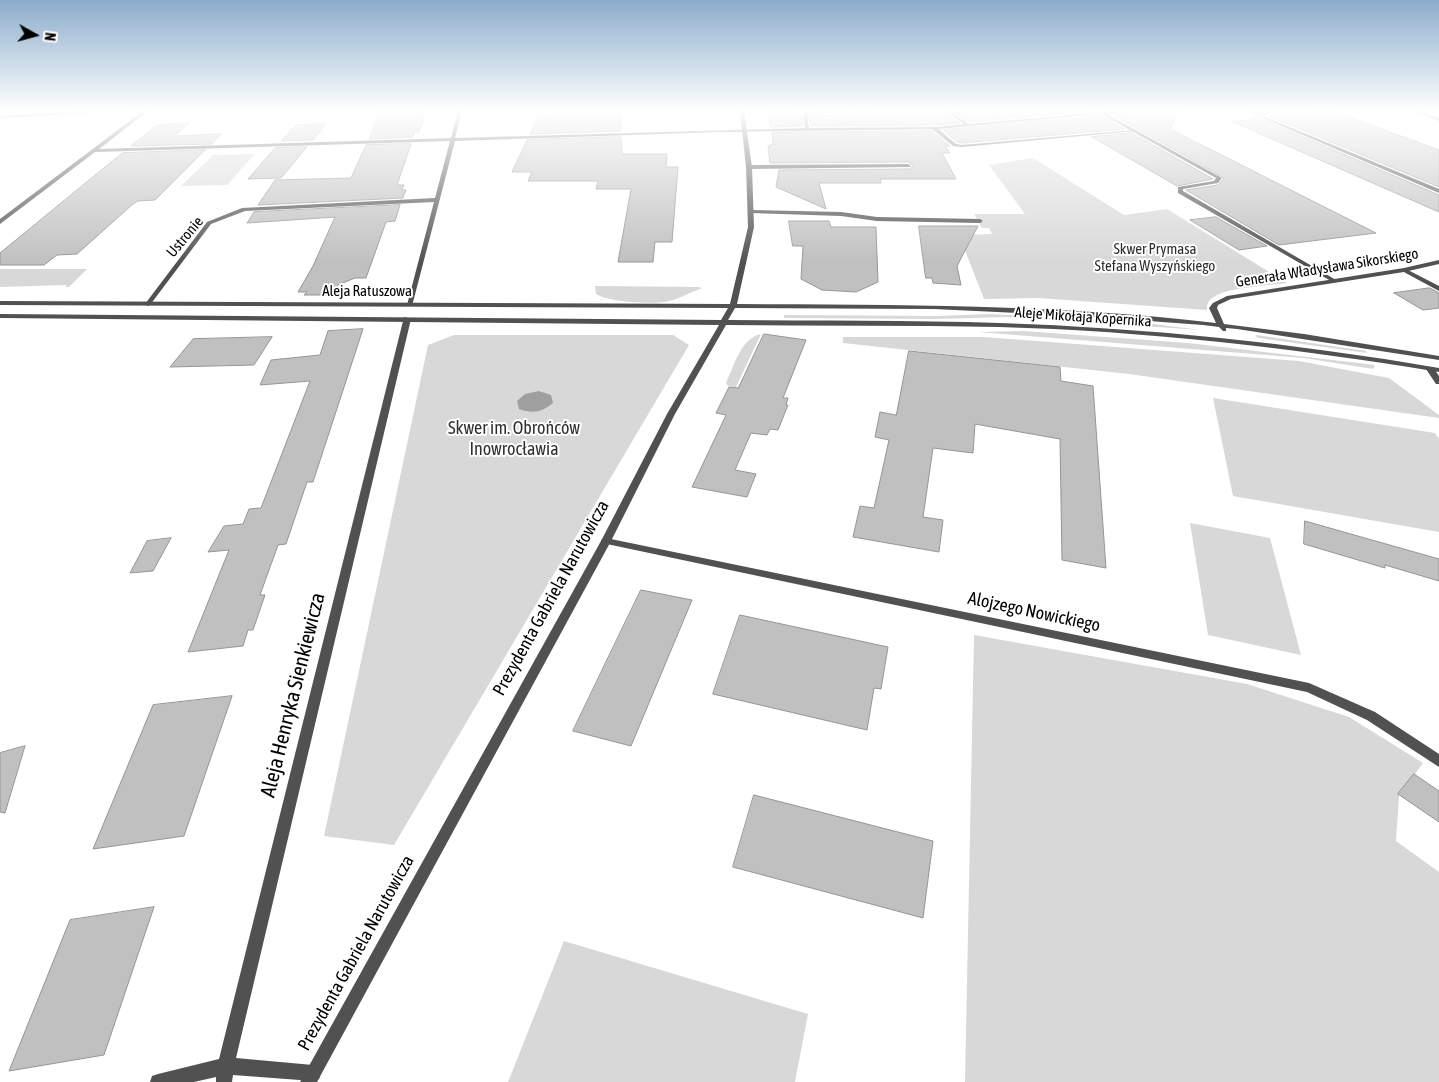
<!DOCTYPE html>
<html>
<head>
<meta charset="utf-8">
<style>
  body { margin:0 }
  #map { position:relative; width:1439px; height:1082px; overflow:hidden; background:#fff; font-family:"Asap Condensed",sans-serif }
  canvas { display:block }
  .north { position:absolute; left:10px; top:10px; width:50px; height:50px; -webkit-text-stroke:4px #fff; paint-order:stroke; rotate:97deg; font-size:14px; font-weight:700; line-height:20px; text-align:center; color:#000 }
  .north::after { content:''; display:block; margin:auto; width:18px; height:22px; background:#000; clip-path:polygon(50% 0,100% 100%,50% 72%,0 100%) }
</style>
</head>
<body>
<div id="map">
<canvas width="1439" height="1082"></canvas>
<div class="north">N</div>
</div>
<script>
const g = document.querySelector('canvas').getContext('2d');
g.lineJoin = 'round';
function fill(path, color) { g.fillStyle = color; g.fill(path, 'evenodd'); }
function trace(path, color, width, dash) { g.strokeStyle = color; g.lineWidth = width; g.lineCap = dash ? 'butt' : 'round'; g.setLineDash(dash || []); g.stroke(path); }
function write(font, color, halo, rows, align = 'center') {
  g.font = font + ' "Asap Condensed",sans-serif'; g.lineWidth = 4; g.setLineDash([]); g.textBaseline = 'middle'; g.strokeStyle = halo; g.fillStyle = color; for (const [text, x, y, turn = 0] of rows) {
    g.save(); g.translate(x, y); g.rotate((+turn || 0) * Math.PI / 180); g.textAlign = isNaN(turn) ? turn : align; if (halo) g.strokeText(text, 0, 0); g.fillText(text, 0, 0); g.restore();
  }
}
fill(new Path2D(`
  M255 154 227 185 181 186 213 155Z
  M1033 158 1124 215 1167 209 1287 283C1268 286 1224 287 1211 299 1207 302 1207 306 1207 310L1038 298 984 299 959 235 992 234 989 228H982L974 214H1025L989 165Z
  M0 269H87L69 287H65L67 285 0 287Z
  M595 286 698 287 702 288C691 292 679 299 669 301 655 305 608 302 596 294Z
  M990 314 1138 322 1201 330 1007 317 934 319 784 318V315L939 316Z
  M1023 331 1188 343 1375 365 1373 369 1304 358 978 332Z
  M761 334 736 387 728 386 726 383C734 366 741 338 761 334Z
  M454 335H673L689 345 394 845 324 836 428 345Z
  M1257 335 1366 351 1367 353 1258 338 1255 336Z
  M843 337H984L1299 361 1389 378 1439 415V418L1129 374 843 343Z
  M1213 398 1435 433 1439 439V532L1233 496Z
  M1190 523 1270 538 1301 655 1208 635Z
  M974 635 1247 684 1349 717 1423 763 1399 796 1396 841 1439 872V1082H965Z
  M564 941 808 1014 795 1082H508Z`), '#d8d8d8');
fill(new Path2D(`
  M539 391 551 395 553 403C542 412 533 414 519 409L517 401 525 394Z`), '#9f9f9f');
const building = new Path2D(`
  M380 111H426L419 132H415L413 137 370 139Z
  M768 111H789L790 115H801L803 126 771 127Z
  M966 111H1087L970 122 956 113Z
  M1129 111H1179L1170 129 1376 233 1279 245 1186 190 1218 185 1224 178 1113 115Z
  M1318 111H1333L1439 150V187L1271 117Z
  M909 113H944L959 123 937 125 811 126 809 116 910 115Z
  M620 114 621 131 530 134 539 117Z
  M1101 116 1124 129 962 143 957 142 943 130Z
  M1259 118 1439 195V212L1233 122Z
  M189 123 175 136 221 134 212 144 131 146 157 125Z
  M326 124 313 140 281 141 296 125Z
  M931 131 950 146H945L950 153H942L956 179H880L881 183H819L826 209 776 187 779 170 910 169 913 166 908 162 770 163 768 146 773 144 772 133Z
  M1132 133 1213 179 1177 186 1092 137Z
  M621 137 622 154H667L666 167H678L672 242H655L653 262H618L631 189H596L598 181H528L532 172H512L527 140Z
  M411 144 397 185H404L402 190H406L403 198 258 205 275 180 351 178 366 145Z
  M307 147 281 178 248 179 275 148Z
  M205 150 155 200 138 201 133 204 77 254 57 255 44 265H0V253L122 153Z
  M400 205 395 221 386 222 366 278H355L338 285 331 295H304L307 292H298L313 266 335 217 247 223 254 212Z
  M1216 217 1267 246 1239 250 1190 220Z
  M789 221H829L831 227H876L878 282 856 292 822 290 801 279 803 246H793Z
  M919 226H978L957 266 961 285 933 283 932 278H926Z
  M1430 288 1439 293V308L1423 310 1394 293Z
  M363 329 313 482H307L286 544 278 545 260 595H265L253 630H248L243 646 188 652 229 550 208 552 224 526 243 524 249 509 261 508 310 381 260 385 271 360 320 355 328 331Z
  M764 334 806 340 783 398H788L786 405H788L778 430 770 429 767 435 751 433 735 470 756 474 747 497 692 487 726 415 716 413 729 387 738 388Z
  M272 337 254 365 170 367 193 339Z
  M909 351 1060 367 1061 381 1093 386 1106 568 1062 560 1060 439 975 424 973 453 933 448 923 517 943 520 939 552 853 537 860 506 874 508 889 440 875 437 880 412 896 415Z
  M1305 521 1439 559V581L1385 565V568L1304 544Z
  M171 538 153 571 130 573 147 541Z
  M641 590 692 600 631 746 573 731Z
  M740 615 888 647 881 689 874 688 867 730 713 694Z
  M232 696 184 836 93 849 153 705Z
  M25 746 5 813 0 812V753Z
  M1414 774 1439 791V822L1398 794Z
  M754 795 933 841 923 918 733 867Z
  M154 907 104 1055 9 1071 70 920Z`);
fill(building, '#c0c0c0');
trace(building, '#959595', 1);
fill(new Path2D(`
  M87 111H127L0 118V116Z
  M1414 111H1421L1439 118V121Z
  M932 127H936L956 144 962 145 1134 130 1136 131 962 147 953 146 932 129Z
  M908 164 911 166 910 167 749 169 746 167 749 165Z
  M752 210 841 212 877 217 980 219 983 221 980 223 877 221 841 216 750 213 749 212Z
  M1404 268 1439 286V291L1402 271 1401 270Z
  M1427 367H1433L1439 376V384H1436L1426 369Z
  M606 538 1309 683 1375 712 1439 754V767L1367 720 1307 692 602 543 601 541 602 539Z`), '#515151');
fill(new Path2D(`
  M143 111H148L99 149 451 138 458 111H462L455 138 805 128 803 113 805 112 872 111 807 114 809 128 937 127 964 124 945 111H951L969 124 1102 112 1127 111 1107 114 1222 178 1218 183 1183 189V191L1336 280 1331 281 1178 193V187L1214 181 1216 178 1101 114 937 129 721 132 455 141 412 306 407 305 434 202 245 211 211 224 150 305 148 306 145 304 207 222 242 208 435 198 450 141 95 152 0 224V219Z
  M1246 111H1279L1261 115 1439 189V193Z
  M404 317 411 319 236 1058 313 1065 319 1067 321 1073 319 1079 313 1081 233 1075 232 1082H216V1077L194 1082H150L152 1076 158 1074 219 1059Z`), '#515151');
fill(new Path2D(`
  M740 111H744L752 167 754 227 737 304C897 305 1057 304 1216 323L1209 308 1213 303 1227 296 1404 268 1439 260V264L1404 272 1231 299 1218 305 1217 308 1224 324 1304 334 1439 356V360L1237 329 1226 328V331H1223L1219 327 1203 325 1081 316 934 309 735 308 728 320C819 321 910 320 1000 323 1147 328 1294 343 1439 368V372C1294 348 1146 331 999 327 908 325 817 326 726 325L675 414 611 541 317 1082H300L601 541 667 414 719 325 0 318V314L721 320 728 308 0 305V301L730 304 748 227 746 167Z`), '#515151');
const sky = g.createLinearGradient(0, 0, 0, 263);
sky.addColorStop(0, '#8baccb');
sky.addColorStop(0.42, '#fff');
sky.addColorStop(1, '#ffffff00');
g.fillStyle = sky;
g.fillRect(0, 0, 1439, 263);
write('15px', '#000', '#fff', [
  ["Ustronie",185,237,-50],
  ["Generała Władysława Sikorskiego",1327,268,-9],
  ["Aleja Ratuszowa",367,291],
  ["Aleje Mikołaja Kopernika",1083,317,4]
]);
write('15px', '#2f2f2f', '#fff', [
  ["Skwer Prymasa",1155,249],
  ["Stefana Wyszyńskiego",1155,266]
]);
write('18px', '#2f2f2f', '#fff', [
  ["Skwer im. Obrońców",514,428],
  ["Inowrocławia",514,449]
]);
write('18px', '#000', '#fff', [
  ["Prezydenta Gabriela Narutowicza",551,598,-61],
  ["Alojzego Nowickiego",1034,612,12],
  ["Prezydenta Gabriela Narutowicza",356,953,-61]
]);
write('21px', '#000', '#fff', [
  ["Aleja Henryka Sienkiewicza",293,695,-76]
]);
</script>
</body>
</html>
